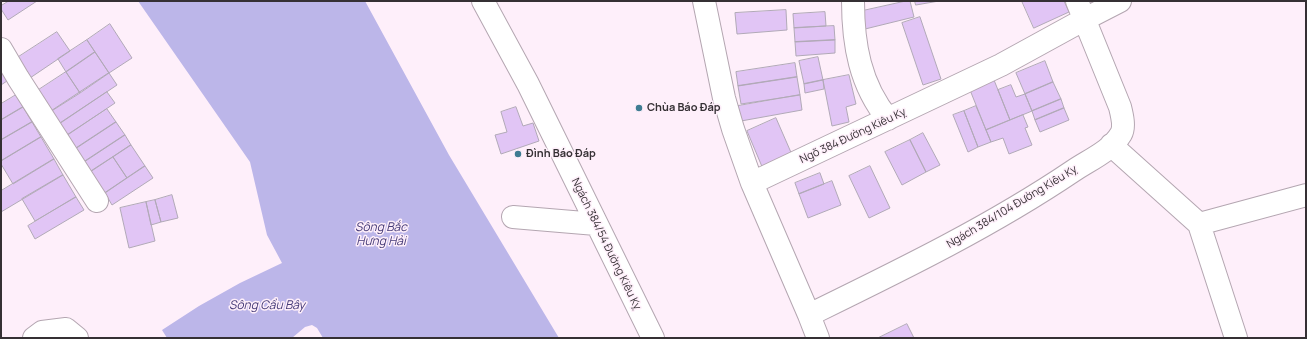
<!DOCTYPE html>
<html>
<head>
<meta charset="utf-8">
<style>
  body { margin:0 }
  #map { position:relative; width:1307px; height:339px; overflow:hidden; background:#feeffa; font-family:Manrope,sans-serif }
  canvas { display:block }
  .frame { position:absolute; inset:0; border:2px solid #353034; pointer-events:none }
</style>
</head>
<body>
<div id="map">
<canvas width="1307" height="339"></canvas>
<div class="frame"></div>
</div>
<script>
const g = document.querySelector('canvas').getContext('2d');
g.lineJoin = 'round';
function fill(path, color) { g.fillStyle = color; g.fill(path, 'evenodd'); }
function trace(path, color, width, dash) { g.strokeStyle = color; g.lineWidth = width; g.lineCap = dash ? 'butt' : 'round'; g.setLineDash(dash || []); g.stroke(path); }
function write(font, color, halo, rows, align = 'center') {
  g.font = font + ' Manrope,sans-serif'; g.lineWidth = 3; g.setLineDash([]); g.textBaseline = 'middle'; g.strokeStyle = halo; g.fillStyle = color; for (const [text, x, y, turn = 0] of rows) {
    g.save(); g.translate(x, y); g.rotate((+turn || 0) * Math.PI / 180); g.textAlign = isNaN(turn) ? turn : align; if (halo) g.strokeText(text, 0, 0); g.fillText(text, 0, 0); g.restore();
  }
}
fill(new Path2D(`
  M138 1H365L449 155 559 338H323L317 328 312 325 305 327 292 338H167L162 330 199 306 240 283 282 263 267 235 250 162Z`), '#bcb6e9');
const building = new Path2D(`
  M9 1H37L8 20 1 9V6Z
  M906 1H910L914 17 861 30 858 12Z
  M915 1H939L916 5Z
  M1022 1H1064L1069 12 1034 28Z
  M786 10 787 30 737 34 735 13Z
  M825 12 826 26 794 28 793 14Z
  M920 17 941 79 923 85 902 23Z
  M110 24 132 58 109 73 87 40Z
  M834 26 835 40 795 42 794 28Z
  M57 32 70 51 30 78 17 58Z
  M87 40 95 52 66 72 58 59Z
  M835 40V53L796 56 795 42Z
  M95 52 109 73 80 93 66 72Z
  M818 57 823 80 804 84 799 61Z
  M1045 61 1053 82 1025 94 1016 73Z
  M795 63 797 77 738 86 736 72Z
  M1 67 10 79 1 85Z
  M66 72 80 93 50 112 37 91Z
  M109 73 117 85 59 124 50 112Z
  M849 75 856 104 846 107 849 122 832 126 823 80Z
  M992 75 1010 120 986 130 968 85Z
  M797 77 800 95 741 104 738 86Z
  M823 80 824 89 805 93 804 84Z
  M1053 82 1061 99 1032 111 1025 94Z
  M1011 85 1016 97 1025 94 1032 111 1010 120 998 90Z
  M107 92 115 103 66 136 59 124Z
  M16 95 23 107 1 120V104Z
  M800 95 802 110 741 121 738 106Z
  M1061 99 1064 108 1035 120 1032 111Z
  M976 106 991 142 978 147 964 111Z
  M23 107 32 122 1 140V120Z
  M516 107 523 126 533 123 539 141 501 154 495 135 507 132 501 112Z
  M1064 108 1069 120 1040 132 1035 120Z
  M107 109 116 122 75 149 66 136Z
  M964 111 978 147 968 152 953 115Z
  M1023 115 1028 127 1025 128 1032 145 1009 154 1003 138 991 142 986 130Z
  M776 118 793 157 763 169 747 131Z
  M32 122 41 137 1 161V140Z
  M116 122 125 135 84 162 75 149Z
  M923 133 940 165 926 172 910 140Z
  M125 135 131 145 90 172 84 162Z
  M41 137 54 159 13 184 1 164V161Z
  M910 140 926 172 902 185 885 152Z
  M131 145 145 166 127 178 113 157Z
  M113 157 127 178 105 193 90 172Z
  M54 159 63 175 1 212V191Z
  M145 166 153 178 112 205 105 193Z
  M870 166 890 208 869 218 849 176Z
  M820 173 824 184 799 194 795 183Z
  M63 175 76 197 35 221 22 199Z
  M832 181 841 205 808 218 799 194Z
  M172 195 178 218 161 222 155 200Z
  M76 197 84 210 35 239 28 226Z
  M155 200 161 222 151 225 146 202Z
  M146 202 155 241 129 248 120 208Z
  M907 324 914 338H878Z`);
fill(building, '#e1c5f5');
trace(building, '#b1a9b7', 1);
const minor = new Path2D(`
  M483 1 528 84 653 338
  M704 1 724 98 733 129 752 183 1001 65 1085 19 1120 1
  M853 1C853 44 860 85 888 119
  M1 49 18 78 97 201
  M1111 145 1199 224 1306 195
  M752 183 809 315 818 338
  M513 217 596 224
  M1199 224 1236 338
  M809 315C899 271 990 227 1073 171 1089 160 1111 151 1121 134 1125 127 1122 115 1120 107L1077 1
  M34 338 42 332 66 329 77 338`);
trace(minor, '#b4a6b1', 24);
trace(minor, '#fff', 22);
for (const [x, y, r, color] of [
  [639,108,4,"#3f7c92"],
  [518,154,4,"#3f7c92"]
]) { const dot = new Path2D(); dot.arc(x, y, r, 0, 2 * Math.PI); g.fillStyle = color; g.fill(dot); trace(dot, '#feeffa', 1.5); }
write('bold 11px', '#353034', '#feeffa', [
  ["Chùa Báo Đáp",647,108],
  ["Đình Báo Đáp",526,154]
], 'left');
write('11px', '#353034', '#feeffa', [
  ["Ngõ 384 Đường Kiêu Kỵ",853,136,-25],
  ["Ngách 384/104 Đường Kiêu Kỵ",1012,207,-31],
  ["Ngách 384/54 Đường Kiêu Kỵ",606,244,64]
]);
write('italic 12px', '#463b78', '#feeffa', [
  ["Sông Bắc",381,228],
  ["Hưng Hải",381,242],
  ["Sông Cầu Bây",267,306]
]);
</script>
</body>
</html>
